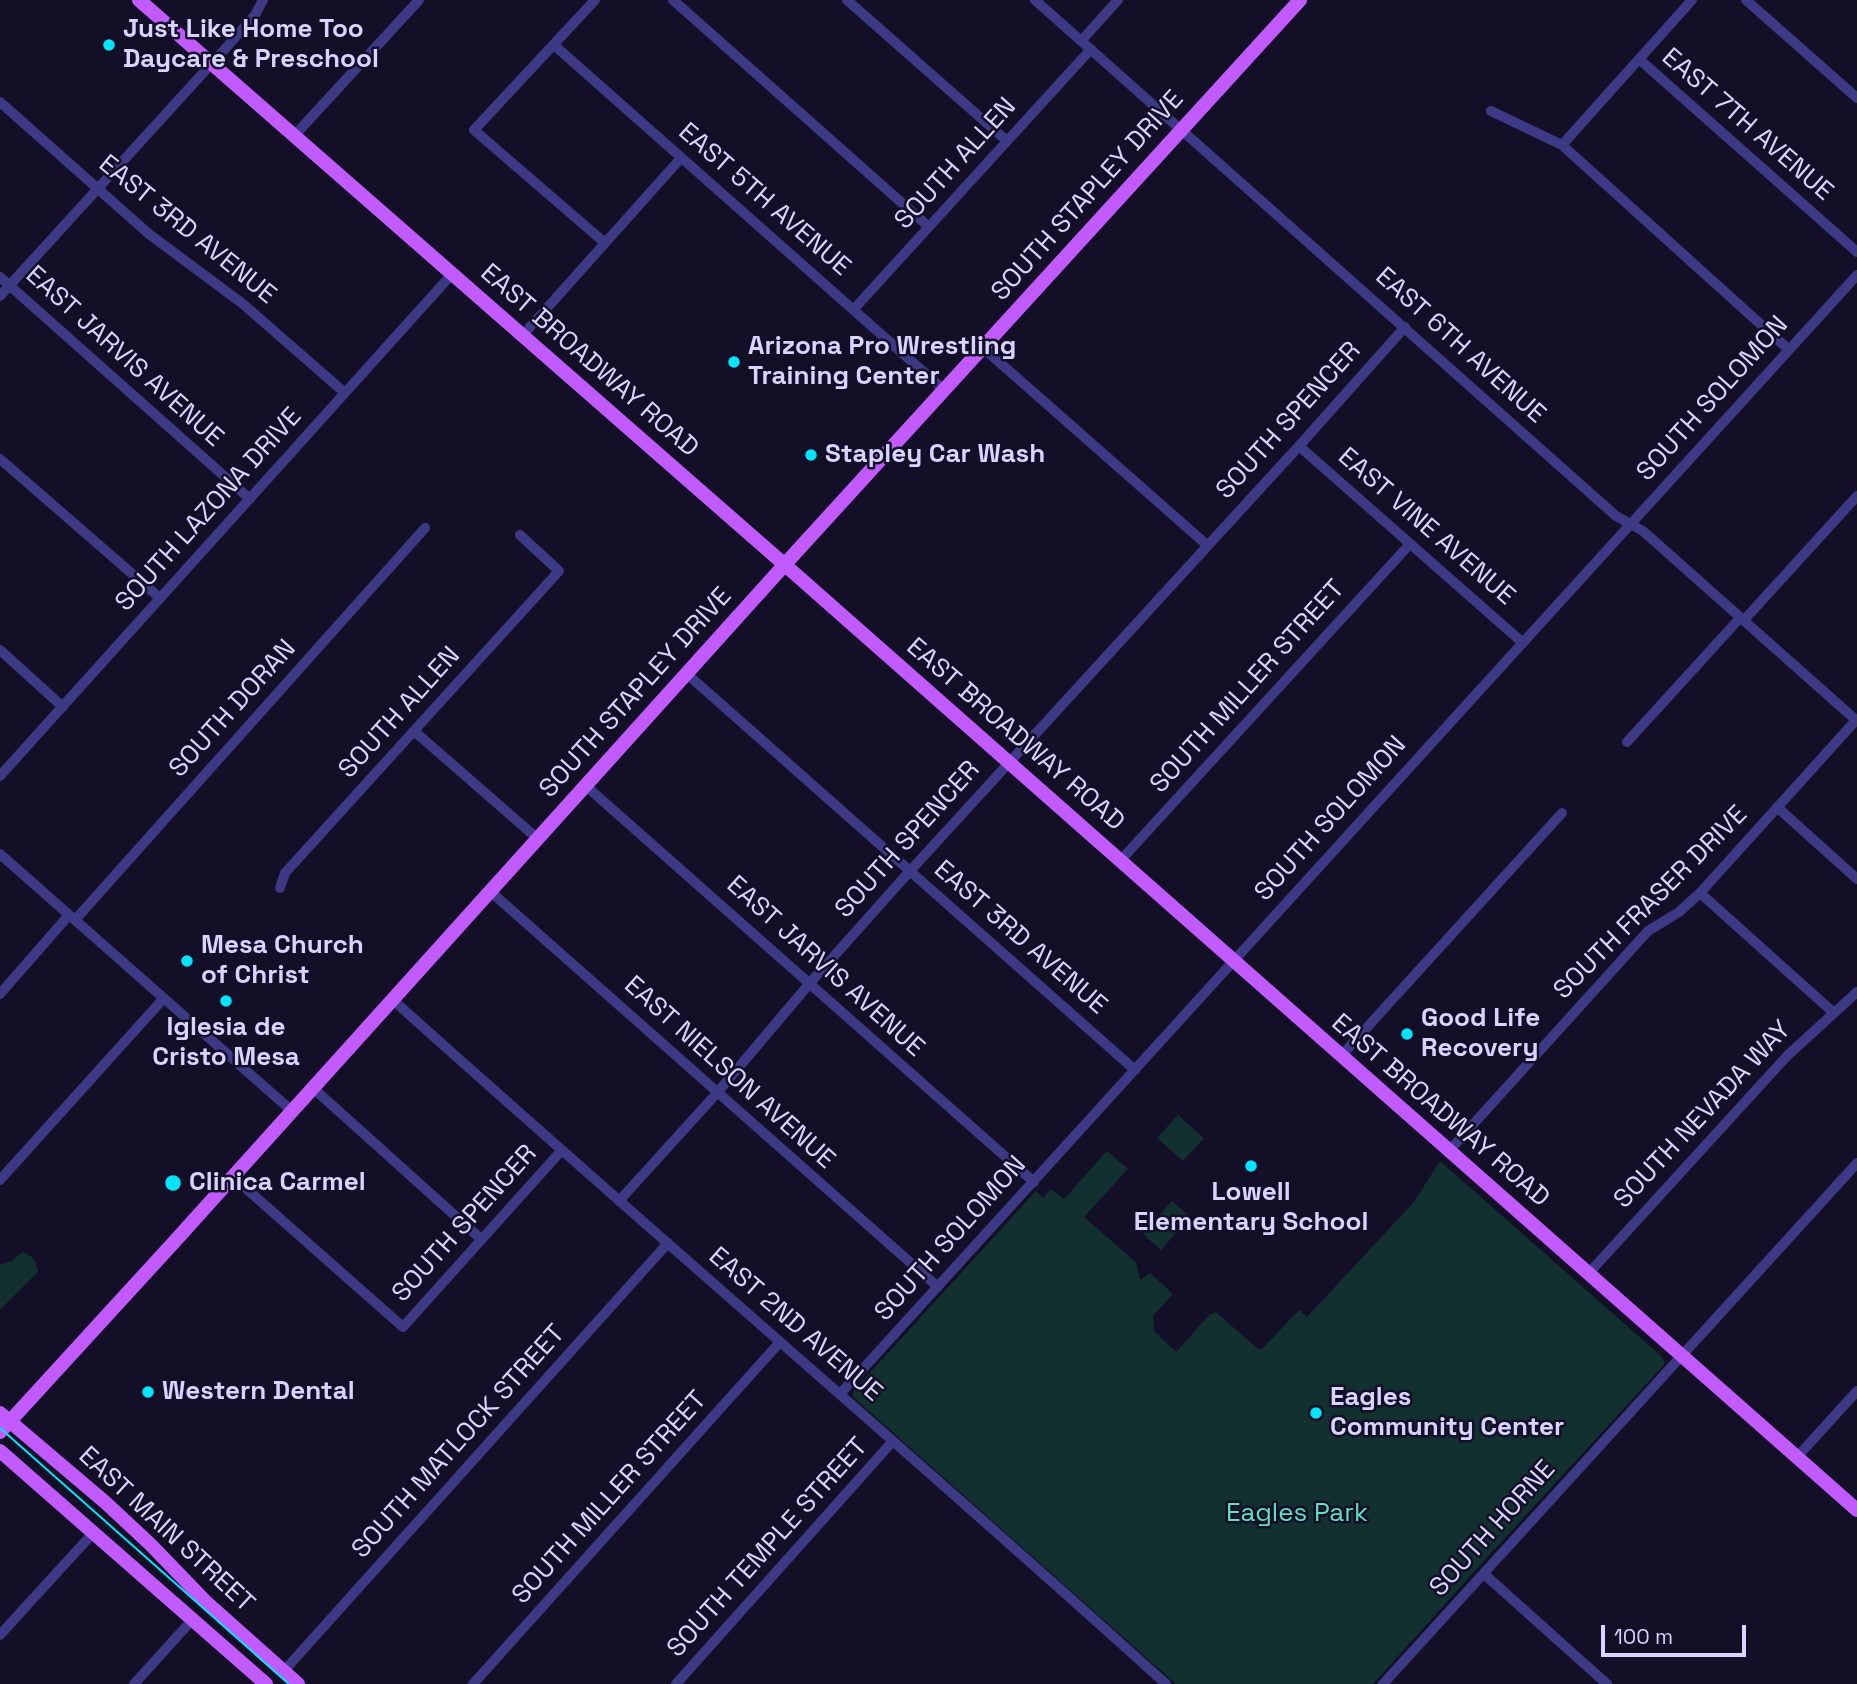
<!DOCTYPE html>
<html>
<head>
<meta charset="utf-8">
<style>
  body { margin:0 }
  #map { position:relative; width:1857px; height:1684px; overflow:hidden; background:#130f26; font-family:"Space Grotesk",sans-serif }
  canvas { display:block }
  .scale { position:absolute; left:1601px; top:1625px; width:145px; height:32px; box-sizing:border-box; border:4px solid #d9d4ff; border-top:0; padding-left:9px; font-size:21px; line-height:24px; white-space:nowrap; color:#d9d4ff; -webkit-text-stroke:5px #130f26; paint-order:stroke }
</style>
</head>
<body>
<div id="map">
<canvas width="1857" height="1684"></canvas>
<div class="scale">100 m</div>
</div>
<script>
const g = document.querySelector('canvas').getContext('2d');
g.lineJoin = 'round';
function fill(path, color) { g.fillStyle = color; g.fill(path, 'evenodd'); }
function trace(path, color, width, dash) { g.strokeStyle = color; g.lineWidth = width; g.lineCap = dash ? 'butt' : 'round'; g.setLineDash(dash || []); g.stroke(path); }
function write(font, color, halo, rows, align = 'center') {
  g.font = font + ' "Space Grotesk",sans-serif'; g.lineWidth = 5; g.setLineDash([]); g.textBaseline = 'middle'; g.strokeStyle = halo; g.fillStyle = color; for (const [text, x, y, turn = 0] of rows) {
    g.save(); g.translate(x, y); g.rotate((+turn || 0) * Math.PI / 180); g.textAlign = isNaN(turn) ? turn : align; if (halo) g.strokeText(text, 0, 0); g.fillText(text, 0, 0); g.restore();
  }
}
fill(new Path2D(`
  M1178 1115 1204 1138 1183 1161 1157 1138Z
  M1107 1151 1128 1169 1084 1217 1136 1262 1140 1280 1150 1273 1173 1294 1153 1316 1154 1331 1176 1352 1209 1315 1216 1312 1258 1349 1263 1348 1299 1310 1307 1317 1413 1203 1440 1161 1661 1356 1664 1361V1365L1491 1553 1373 1684H1176L853 1397V1393L855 1389 1036 1191 1043 1198 1051 1189 1064 1199Z
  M1172 1201 1190 1217 1161 1250 1143 1234Z
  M22 1252C32 1254 37 1263 38 1272L0 1310V1265L12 1261Z`), '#12302f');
trace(new Path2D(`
  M595 0 474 130 605 243
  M673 0 929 227
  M847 0 1007 141
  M1035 0 1616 516 1643 531 1857 721
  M1746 0 1857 98
  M1081 41 1118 0
  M554 45 944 390
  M1639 59 1857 252
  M0 102 149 234 243 304 345 393
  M1491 111 1562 145 1788 349
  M294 136 419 0
  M1562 145 1692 0
  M0 277 250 499
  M0 296 224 50 255 15 263 0
  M854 309 1091 49
  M522 336 681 158
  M982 347 1207 545
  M1299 446 1523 643
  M0 459 160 598
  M1744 620 1857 496
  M0 650 63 707
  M687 674 1135 1070
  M414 731 538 839
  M1627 742 1740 618
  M0 776 452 274
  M586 786 1034 1182
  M1777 807 1857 879
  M0 854 292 1111
  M1120 861 1410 544
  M280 888 285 873 559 571 520 535
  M491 892 938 1287
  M1700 893 1834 1013
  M75 920 425 528
  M0 994 69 915
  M393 1000C649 1230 911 1453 1166 1684
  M1341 1056 1562 813
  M313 1088 481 1239
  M1449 1151 1648 931 1679 912 1700 893 1857 719
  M233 1177 403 1327 561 1151
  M0 1180 164 998
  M619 1201 717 1093 810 983 910 871 1299 446 1405 327
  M1588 1274 1787 1056 1857 992
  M840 1394 1857 275
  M1797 1457 1857 1391
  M1484 1574 1607 1684
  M0 1635 94 1532
  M283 1672 668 1243
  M134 1684 193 1619
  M473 1684 780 1342
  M676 1684 893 1441
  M1383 1684 1857 1163`), '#3d3a85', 10);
trace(new Path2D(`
  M139 0 785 565 1857 1510
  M0 1413 106 1503 151 1545 207 1603 298 1684
  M0 1432 175 1241 797 551 1300 0
  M0 1451 266 1684`), '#c25bff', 14);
trace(new Path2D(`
  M0 1428 289 1684`), '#00e5ff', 2);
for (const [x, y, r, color] of [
  [109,45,7,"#00e5ff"],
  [734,362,7,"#00e5ff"],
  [811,455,7,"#00e5ff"],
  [187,961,7,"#00e5ff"],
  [226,1001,7,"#00e5ff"],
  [1407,1034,7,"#00e5ff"],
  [1251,1166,7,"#00e5ff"],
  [173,1183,9,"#00e5ff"],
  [148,1392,7,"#00e5ff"],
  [1316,1413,7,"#00e5ff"]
]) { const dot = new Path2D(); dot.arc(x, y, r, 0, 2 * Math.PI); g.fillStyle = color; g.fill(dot); trace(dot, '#130f26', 2.5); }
write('bold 26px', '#d9d4ff', '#130f26', [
  ["Just Like Home Too",123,30],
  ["Daycare & Preschool",123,60],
  ["Arizona Pro Wrestling",748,347],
  ["Training Center",748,377],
  ["Stapley Car Wash",825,455],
  ["Mesa Church",201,946],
  ["of Christ",201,976],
  ["Good Life",1421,1019],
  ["Recovery",1421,1049],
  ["Iglesia de",226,1028,"center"],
  ["Cristo Mesa",226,1058,"center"],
  ["Clinica Carmel",189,1183],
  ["Lowell",1251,1193,"center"],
  ["Elementary School",1251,1223,"center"],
  ["Western Dental",162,1392],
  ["Eagles",1330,1398],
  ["Community Center",1330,1428]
], 'left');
write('26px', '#d9d4ff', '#130f26', [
  ["EAST 7TH AVENUE",1747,125,41],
  ["SOUTH ALLEN",956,164,-48],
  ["SOUTH STAPLEY DRIVE",1088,196,-48],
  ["EAST 5TH AVENUE",764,200,41],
  ["EAST 3RD AVENUE",187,230,39],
  ["EAST 6TH AVENUE",1460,346,42],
  ["EAST JARVIS AVENUE",124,357,42],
  ["EAST BROADWAY ROAD",589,361,41],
  ["SOUTH SOLOMON",1713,399,-48],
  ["SOUTH SPENCER",1289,421,-48],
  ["SOUTH LAZONA DRIVE",209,510,-48],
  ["EAST VINE AVENUE",1426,527,41],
  ["SOUTH MILLER STREET",1248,687,-48],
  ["SOUTH STAPLEY DRIVE",636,693,-48],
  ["SOUTH DORAN",233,709,-48],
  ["SOUTH ALLEN",400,713,-48],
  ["EAST BROADWAY ROAD",1015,735,41],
  ["SOUTH SOLOMON",1331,819,-48],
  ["SOUTH SPENCER",908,840,-48],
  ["SOUTH FRASER DRIVE",1651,903,-45],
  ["EAST 3RD AVENUE",1020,938,41],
  ["EAST JARVIS AVENUE",825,967,42],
  ["EAST NIELSON AVENUE",729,1073,42],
  ["EAST BROADWAY ROAD",1440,1111,41],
  ["SOUTH NEVADA WAY",1703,1115,-47],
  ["SOUTH SPENCER",465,1224,-48],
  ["SOUTH SOLOMON",951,1239,-48],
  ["EAST 2ND AVENUE",795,1325,41],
  ["SOUTH MATLOCK STREET",459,1442,-48],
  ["SOUTH MILLER STREET",610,1498,-48],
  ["SOUTH HORNE",1493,1529,-48],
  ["EAST MAIN STREET",166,1530,43],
  ["SOUTH TEMPLE STREET",768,1548,-48]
]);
write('26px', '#5fe0c0', '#130f26', [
  ["Eagles Park",1297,1514]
]);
</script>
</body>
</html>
